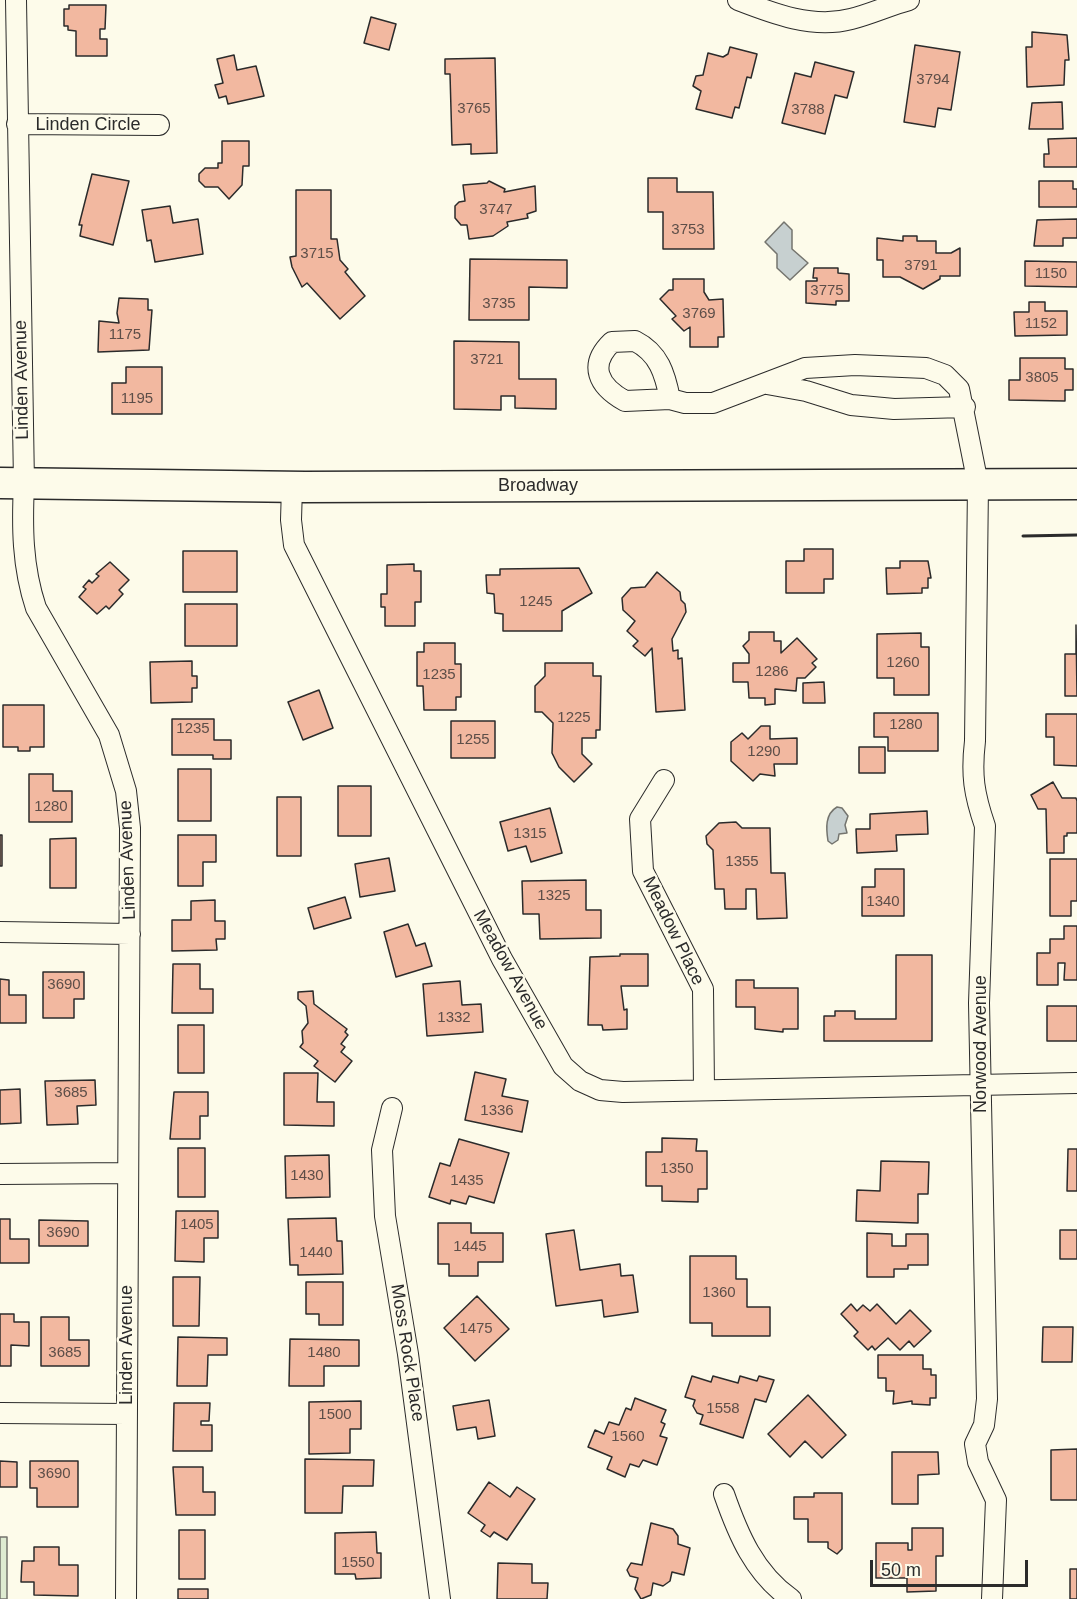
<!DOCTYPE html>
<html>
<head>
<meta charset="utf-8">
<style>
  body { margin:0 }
  #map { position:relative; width:1077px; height:1599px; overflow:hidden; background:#fdfbea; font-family:Arial,sans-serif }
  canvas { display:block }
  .scale { position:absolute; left:870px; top:1560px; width:158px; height:27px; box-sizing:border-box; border:3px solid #2b2b2b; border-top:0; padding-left:8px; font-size:18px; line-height:21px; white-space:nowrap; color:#2b2b2b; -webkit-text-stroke:4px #fdfbea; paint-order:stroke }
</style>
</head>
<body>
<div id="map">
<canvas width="1077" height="1599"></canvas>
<div class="scale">50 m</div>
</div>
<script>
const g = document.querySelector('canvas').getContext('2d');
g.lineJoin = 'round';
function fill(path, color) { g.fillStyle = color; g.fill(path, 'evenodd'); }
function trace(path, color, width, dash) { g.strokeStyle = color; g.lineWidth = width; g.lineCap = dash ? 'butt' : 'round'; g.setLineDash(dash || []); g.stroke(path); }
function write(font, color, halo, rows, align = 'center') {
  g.font = font + ' Arial,sans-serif'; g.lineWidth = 4.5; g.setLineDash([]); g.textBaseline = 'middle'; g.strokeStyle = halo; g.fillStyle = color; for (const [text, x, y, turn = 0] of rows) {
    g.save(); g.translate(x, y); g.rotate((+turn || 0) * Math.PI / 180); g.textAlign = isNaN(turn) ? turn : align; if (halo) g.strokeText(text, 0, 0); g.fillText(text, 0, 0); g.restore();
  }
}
const green = new Path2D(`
  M0 1537H7V1599H0Z`);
fill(green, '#deebd1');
trace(green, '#74746e', 1.5);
const water = new Path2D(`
  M784 222 792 230V249L808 263 790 280 777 268V254L765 242Z
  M837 807 842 808 848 816 845 825 847 833 839 834 838 840 832 844 828 841C826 828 825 814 837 807Z`);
fill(water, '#c7d0d0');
trace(water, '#74746e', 1.5);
const building = new Path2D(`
  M69 5H106L105 29H100V39H107V56H76V31L68 30V26H64V9H69Z
  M371 17 396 24 389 50 364 43Z
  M1032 32 1067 35 1069 60H1065L1064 85 1027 87 1026 47H1032Z
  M915 45 960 52 951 110 938 108 935 127 904 122Z
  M730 47 757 54 751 78 747 77 739 108 735 107 732 118 696 109 701 91 693 86 696 76 703 75 708 53 723 57 728 54Z
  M234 55 237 70 256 66 264 96 228 104 226 96 219 98 215 85 223 83 217 59Z
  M495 58 497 153 471 154V144L452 145 450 74H445V59Z
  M815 62 854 72 847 98 835 95 825 134 782 123 795 73 811 77Z
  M1062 102 1063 129H1029L1032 103Z
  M1077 138V167H1044V154H1049L1048 139Z
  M222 141H249V166H243L242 185 229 199 218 187H205L199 181V174L205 168H218V163H222Z
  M92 174 129 181 113 245 80 236 82 225H79Z
  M648 178H677V192H713L714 249H663V212H648Z
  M489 181 505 189 504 192 535 186 536 211 527 214 528 218 507 222 508 226 493 236 469 239 467 225H461L455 218V206L459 202 465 201 463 185 487 183Z
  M1039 181H1073V189H1077V207H1039Z
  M296 190H331V239H337L340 260 348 269 345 272 365 296 340 319 307 283 302 287 292 267 290 257 296 256Z
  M170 206 173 223 198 219 203 254 155 262 151 240 147 241 142 210Z
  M1077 219V238H1063V246H1034L1037 220Z
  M903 236H917V241H936V253H951L960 248V276H940V279L923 289 900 277H883V260H877V238L903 241Z
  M470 259 567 260V288L529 287V320H469Z
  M1025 261 1077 262V287L1025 286Z
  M814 268H838V273L849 274V301H836V305L806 303V281H817V278H813Z
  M673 279H704V292L709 300 723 299 724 337H718V347H690V327L684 331 672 319 676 316 660 299 669 290H673Z
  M119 298 148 299V310H152L149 350 98 352 99 321 119 323 117 313Z
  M1029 302H1045V311H1067V335L1015 336 1014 312H1029Z
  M454 341 519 342V379H556V409L515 408V396H501V410L454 409Z
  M1020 358H1065V369H1073V390H1065V401L1009 400V380H1020Z
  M126 367H162V414H112V383H126Z
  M804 549H833V579H824V593H786V561H804Z
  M183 551H237V592H183Z
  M900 561H928L931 578H928V588H922V593L887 594 886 568H900Z
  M110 562 129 580 119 590 123 594 109 609 106 606 97 614 79 597 86 589 83 587 89 580 92 583 99 576 96 574Z
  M414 564V571H421V602H415V626H385V607H381V594H387V565Z
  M579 568 592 593 562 611V631H503V614L495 613 494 594 487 593 486 575H500V569Z
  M657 572 680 592 681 600 685 604 686 612 672 639 673 651 678 650V659L682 658 685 710 656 712 652 648 645 656 633 646 638 641 627 631 635 621 623 610 622 598 631 588 645 587Z
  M185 604H237V646H185Z
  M1076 625 1077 696H1065V654H1076Z
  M749 632H774V641H781V653L797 638 817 659 812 663 816 667 805 678H797L796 691 775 689V704L765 705V698H749L748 682H733V663H749V654L743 646 749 640Z
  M921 633V647H929V695H894V678H877V634Z
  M424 643H455V664H461V697H456V710H424L423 686H417V652H424Z
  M192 661V676H197V688H192V702L151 703 150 662Z
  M545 663H593V676H601L600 730H596V738H582V754L592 764 574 782 559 767 552 753 553 723 542 712H535V686L545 676Z
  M824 682 825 703H803V683Z
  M319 690 333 728 303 740 288 702Z
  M3 705H44V747H30V751H18V747H3Z
  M874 713H938V751H888V737H874Z
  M1046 714H1077V766L1054 765V737H1046Z
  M172 719H214V740H231V759H213V755H172Z
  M451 721H495V758H451Z
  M761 726H770V739L797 738V764H774L775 776 760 774 753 781 731 761V742L742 733 748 739Z
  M859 747H885V773H859Z
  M178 769H211V821H178Z
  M29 774H53V791H72V822H29Z
  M1053 782 1062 798H1076L1077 801V833H1067V836H1064V853H1047L1046 809H1038L1031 795Z
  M338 786H371V836H338Z
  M277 797H301V856H277Z
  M550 808 562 853 531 862 526 846 508 851 500 822Z
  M927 811 928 834 896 835 897 851 857 853 856 829H870V814Z
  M736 822 742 828H770L771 873H785L787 918 757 919 756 889H746V909H725L724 889H715L713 850 707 844 706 836 719 823Z
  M0 835H2V866H0Z
  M178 835H216V862H203V886H178Z
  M76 838V888H50V839Z
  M389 858 395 891 360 897 355 864Z
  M1050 859H1077V901H1071V916H1050Z
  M875 869H904V916H862V887H875Z
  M586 880V910H601V938L540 939 539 914H523L522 881Z
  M345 897 351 918 314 929 308 908Z
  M215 900V921H225V939H216L217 950 172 951V920H191V901Z
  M408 924 416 946 425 943 432 966 396 977 384 932Z
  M1064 926H1077V980H1064L1065 963H1058V985H1037V953H1050V939H1064Z
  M620 954H648V986H621L624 1010 627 1009V1029L603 1030 602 1025H588L590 957 620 956Z
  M896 955H932V1041H824V1016H835V1011H855V1019H896Z
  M173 964H200V989H213V1013H172Z
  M43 972H84V999H74V1018H43Z
  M0 979 9 980V995H26V1023H0Z
  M736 980H754V988H798V1029H783V1032L755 1029V1007H736Z
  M460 981 462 1005 481 1004 483 1032 427 1036 423 984Z
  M313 991 314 1004 347 1029 345 1032 348 1035 341 1044 345 1047 341 1052 352 1061 335 1082 314 1066 318 1061 300 1047 303 1043 302 1031 308 1023 306 1006 298 999V992Z
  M1047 1006H1077V1041H1047Z
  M178 1025H204V1073H178Z
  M475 1072 506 1079 502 1096 528 1101 522 1132 465 1120Z
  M284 1073H318L317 1102H334V1126L284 1125Z
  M95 1080 96 1105 77 1106 78 1124 47 1125 45 1081Z
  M20 1089 21 1123 0 1124V1090Z
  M174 1092H208V1116H200V1139H170Z
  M662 1138 697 1139 696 1151H707V1189H698V1202L662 1201V1186H646V1152H662Z
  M459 1139 509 1153 494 1203 469 1196 466 1204 451 1200 450 1204 429 1197 440 1163 450 1166Z
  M178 1148H205V1197H178Z
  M1068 1149H1077V1191H1067Z
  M329 1155 330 1197 286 1198 285 1156Z
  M881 1161 929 1162 928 1194H918V1223L856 1221 857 1190 880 1191Z
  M176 1211H218V1238H204V1262L175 1261Z
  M336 1218 337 1241H342L343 1274 298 1275V1265H290L288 1219Z
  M0 1219H10V1239H29V1263H0Z
  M39 1220 88 1221V1246H39Z
  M438 1223H471V1233H503V1262H478V1276H449V1264H438Z
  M574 1230 580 1270 620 1264 621 1276 633 1275 638 1312 604 1317 602 1300 556 1306 546 1234Z
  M1060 1230H1077V1259H1060Z
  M867 1233 892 1234V1246H906V1234H928V1265H908V1269H894V1277H867Z
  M690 1256H736V1279H747V1307H770V1336H712V1323H690Z
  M173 1277H200L199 1326H173Z
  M306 1282H343V1325H319V1314H306Z
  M477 1296 509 1329 475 1361 444 1328Z
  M851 1304 857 1311 863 1305 870 1311 877 1304 896 1324 910 1310 931 1331 914 1347 909 1341 900 1350 888 1338 875 1350 872 1346 868 1350 854 1336 858 1332 841 1314Z
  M0 1314H14V1322H29V1346L11 1345V1366H0Z
  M41 1317H69V1340H89V1366H41Z
  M1043 1327H1073L1072 1362H1042Z
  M178 1337 227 1338V1355H208L207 1386H177Z
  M290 1339 359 1340V1366H324V1386H289Z
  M878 1355H923V1369H931V1375H936V1398H930V1405L912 1404V1401L893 1404 894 1391H886V1378H878Z
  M692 1376 711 1382 713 1376 738 1383 740 1376 757 1381 759 1376 774 1380 766 1402 755 1399 743 1438 700 1424 703 1415 697 1413 693 1406 695 1400 685 1397Z
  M808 1395 846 1435 822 1458 805 1441 790 1457 768 1434Z
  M635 1398 666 1410 661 1422 665 1424 660 1436 667 1438 657 1465 643 1460 639 1467 630 1464 625 1477 607 1469 612 1457 588 1447 595 1430 604 1434 609 1422 619 1425 626 1408 631 1410Z
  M489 1400 495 1436 478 1439 476 1427 457 1430 453 1406Z
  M361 1401V1429H350V1453L309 1454V1402Z
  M174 1403H210L209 1421H201V1425H212V1451H173Z
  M1077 1449V1500H1051V1450Z
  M892 1452H938L939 1474 918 1475V1504H892Z
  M305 1459 374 1460 373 1486H343L342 1513H305Z
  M0 1461 17 1462V1487H0Z
  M30 1461H78V1507H37V1488H30Z
  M173 1467H203V1492H215V1515H176Z
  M489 1482 510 1497 517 1487 535 1499 507 1540 494 1532 490 1537 481 1531 485 1525 468 1513Z
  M814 1493H842V1549L837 1554 828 1548V1542H808V1519H794V1497H814Z
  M651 1523 673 1529 678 1536V1544L690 1548 684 1575 672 1572 670 1581 663 1586 653 1583 651 1595 641 1599 635 1589 638 1578 630 1576 627 1570 631 1563 642 1565Z
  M912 1528H943V1556H936V1591L907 1592V1578H876V1543H908V1550H912Z
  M179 1530H205V1579H179Z
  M376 1532 377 1553H381V1578L356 1579 355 1574H335V1533Z
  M34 1547H59V1565H78V1596L34 1595V1582H21L22 1561H34Z
  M498 1563 532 1564V1583H548L547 1599H497Z
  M1070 1569H1077V1599H1070Z
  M178 1589H208V1599H178Z`);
fill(building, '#f2b8a0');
trace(building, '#2b2b2b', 1.5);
const minor = new Path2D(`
  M16 0 24 483C22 526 22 566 36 608L109 735 126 791 130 828 126 1599
  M738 0C774 14 813 29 851 19 871 14 890 5 909 0
  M17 124 159 125
  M635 341C659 353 665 374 670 399L625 401C598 386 588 365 612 342Z
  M767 384 806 391 851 405 894 409 965 407
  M670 399 685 403H713L805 368 855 365 926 368 945 375 959 389 978 484 975 741C971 775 974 794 985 826L979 1003 987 1399 984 1425 975 1444 978 1462 996 1500 992 1599
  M292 487 291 520 294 545 502 959 563 1066 580 1081 600 1090 623 1092 1077 1083
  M664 780 640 819 643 871 703 989 704 1090
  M0 932 130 934
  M392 1108 382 1150 385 1216 408 1354 440 1599
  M0 1174 127 1173
  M0 1413 127 1414
  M724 1494C738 1534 754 1573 791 1599`);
const primary = new Path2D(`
  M0 483 305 487 1077 484`);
trace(minor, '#2b2b2b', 22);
trace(primary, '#2b2b2b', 33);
trace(minor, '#fdfbea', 20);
trace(primary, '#fdfbea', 30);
trace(new Path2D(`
  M1023 536 1077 535`), '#2b2b2b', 3);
write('15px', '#5d4e48', null, [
  ["3794",933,80],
  ["3765",474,109],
  ["3788",808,110],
  ["3747",496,210],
  ["3753",688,230],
  ["3715",317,254],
  ["3791",921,266],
  ["1150",1051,274],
  ["3775",827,291],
  ["3735",499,304],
  ["3769",699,314],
  ["1152",1041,324],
  ["1175",125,335],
  ["3721",487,360],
  ["3805",1042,378],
  ["1195",137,399],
  ["1245",536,602],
  ["1260",903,663],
  ["1286",772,672],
  ["1235",439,675],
  ["1225",574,718],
  ["1280",906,725],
  ["1235",193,729],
  ["1255",473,740],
  ["1290",764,752],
  ["1280",51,807],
  ["1315",530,834],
  ["1355",742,862],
  ["1325",554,896],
  ["1340",883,902],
  ["3690",64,985],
  ["1332",454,1018],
  ["3685",71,1093],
  ["1336",497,1111],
  ["1350",677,1169],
  ["1430",307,1176],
  ["1435",467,1181],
  ["1405",197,1225],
  ["3690",63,1233],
  ["1445",470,1247],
  ["1440",316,1253],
  ["1360",719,1293],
  ["1475",476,1329],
  ["3685",65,1353],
  ["1480",324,1353],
  ["1558",723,1409],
  ["1500",335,1415],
  ["1560",628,1437],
  ["3690",54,1474],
  ["1550",358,1563]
]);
write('18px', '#2b2b2b', '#fdfbea', [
  ["Linden Circle",88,125],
  ["Linden Avenue",22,380,-91],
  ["Broadway",538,486],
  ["Linden Avenue",128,860,-92],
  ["Meadow Place",673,931,64],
  ["Meadow Avenue",510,970,61],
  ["Norwood Avenue",981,1044,-90],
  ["Linden Avenue",127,1345,-90],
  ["Moss Rock Place",407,1353,81]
]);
</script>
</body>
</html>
